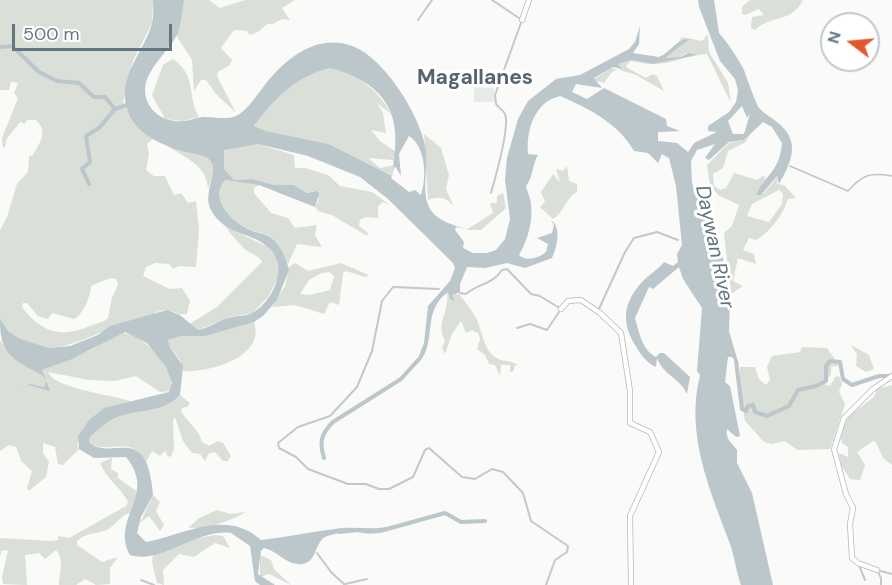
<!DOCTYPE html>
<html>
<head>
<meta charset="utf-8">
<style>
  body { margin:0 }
  #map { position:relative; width:892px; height:585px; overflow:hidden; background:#fafaf8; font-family:"DM Sans",sans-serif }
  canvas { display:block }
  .north { position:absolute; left:820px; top:12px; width:60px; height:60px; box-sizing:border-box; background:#fff; border:2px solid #c1c8cd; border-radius:50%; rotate:286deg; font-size:16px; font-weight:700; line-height:24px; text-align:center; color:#657683 }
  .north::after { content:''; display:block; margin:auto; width:21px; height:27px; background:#e4572e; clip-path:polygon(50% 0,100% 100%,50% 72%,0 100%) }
  .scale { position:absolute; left:12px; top:24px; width:160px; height:27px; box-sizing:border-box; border:3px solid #657683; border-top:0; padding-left:8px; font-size:18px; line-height:21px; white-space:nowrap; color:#657683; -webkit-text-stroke:4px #fff; paint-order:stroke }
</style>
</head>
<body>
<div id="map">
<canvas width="892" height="585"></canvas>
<div class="north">N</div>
<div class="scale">500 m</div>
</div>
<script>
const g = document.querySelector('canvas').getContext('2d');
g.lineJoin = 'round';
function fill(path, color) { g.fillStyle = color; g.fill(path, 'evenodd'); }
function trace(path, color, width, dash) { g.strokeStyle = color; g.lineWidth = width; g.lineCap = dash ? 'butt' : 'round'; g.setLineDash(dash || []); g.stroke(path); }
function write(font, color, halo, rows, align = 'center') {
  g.font = font + ' "DM Sans",sans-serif'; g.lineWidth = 6; g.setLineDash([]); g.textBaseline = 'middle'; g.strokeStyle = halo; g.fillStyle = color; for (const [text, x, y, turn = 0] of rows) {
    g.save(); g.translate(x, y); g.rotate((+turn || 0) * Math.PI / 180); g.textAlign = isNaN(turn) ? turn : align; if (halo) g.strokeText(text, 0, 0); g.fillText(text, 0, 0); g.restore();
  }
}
fill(new Path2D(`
  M474 87 494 88V102H474Z`), '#e8e9e9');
fill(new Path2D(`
  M0 0H153L152 23 133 61 123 102 135 124 153 139 147 144 149 154 146 170 154 176H165L174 195 181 193 188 203 196 201 199 229 196 267 179 266 173 269 169 264 155 263 146 267 143 276 170 289 182 288 190 301 187 314C177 316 170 308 160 311 155 312 152 316 147 317 137 320 127 321 116 326 78 342 28 370 0 319V230L7 217 17 184 28 172 29 156 33 155C41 141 48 132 36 120H27L25 124 20 122 6 140 5 148 3 147 2 138 18 98 14 93 18 83 11 82 9 90H0ZM110 278 116 279 118 285 112 298 108 318C102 323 96 323 90 326 62 338 41 333 22 307L23 303H27L38 316 48 319 52 313 74 319C84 314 90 297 91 286Z
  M184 0H209L220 8 245 0H295L282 8 290 20 282 19 273 24H267L258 32 250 35 247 31 234 30 221 48 232 60 230 65 218 72 217 76 236 113 216 94 206 80H201L194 91 192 60 176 35Z
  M750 0H803C792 23 770 15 755 30L751 28 752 17 764 15 759 9 745 15 742 14V7Z
  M708 34 709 52 728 83 731 103 707 54C686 55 664 68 641 63 633 61 630 59 626 67L646 78 653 74 657 76 664 91 636 75 617 69 611 73 604 83 593 80 611 68 620 70 618 64 631 60 653 64 695 55 686 53 681 57 665 58 690 39 678 43 682 37 702 41Z
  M173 59C198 77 186 94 199 117L182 121 165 119 152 95 163 65Z
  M330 68C359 76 376 87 391 114L377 103 383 113 386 133 371 130 380 141 396 152 394 163 393 160 368 158 380 168 394 165 392 176 329 144 266 131 254 126C274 99 295 76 330 68Z
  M424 134 441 148 449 175 446 189 454 207C447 197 439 196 428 200Z
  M750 134 746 142 728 151 723 168 713 174 714 186 720 190 726 188 734 173 757 180 764 175 765 179 757 191 758 195 764 193 778 176 777 184 784 185 796 198 788 199C783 215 770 232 756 240L749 238 743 250 754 254 756 264 738 258 733 281 743 286 731 294 724 233 732 226 739 205 718 195 710 185 707 165 729 143 744 140ZM779 190 783 194 782 204 769 222 747 216 752 204Z
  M248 144H258L294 155 295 168H305L328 175 340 186 372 192 390 205 383 202 378 206V218L365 217 360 220 359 226 368 233 367 236 332 215 318 211 315 207 319 199 314 191 307 193 294 185H274L253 179 234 180 224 169 223 151 232 146Z
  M168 146C179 147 209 153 213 165 216 171 210 183 208 189 207 164 184 158 168 146Z
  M567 166 569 181 577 184V192C565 198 565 212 553 219L540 207 545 202 541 192 553 174 560 182 556 169 563 171Z
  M225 180 259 185 254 188V193L271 213 288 218 295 228 317 225 315 235 322 247 297 244 288 264C283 256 280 245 273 239 266 233 255 232 247 228 231 221 209 197 225 180Z
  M503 193 506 208 481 230H466L493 213 490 203H497V196Z
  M226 227 268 247 276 256 279 276 268 297 252 313 230 317 198 330 189 324 217 307 262 262C259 256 252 254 246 250 244 249 228 231 226 227Z
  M295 263 308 271 341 263 369 275 365 277 346 271 343 273 339 305 330 302 324 314 295 305 272 307 285 286 289 267ZM322 273 329 272 334 276 330 290 310 295 300 294 309 280Z
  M447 292 451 293V300L452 293 459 294C465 302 472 310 476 318 482 330 483 349 495 357 502 362 510 360 518 365L514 366V371L510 372V365H501L500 376 495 365 489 364 485 355 477 349 480 339 478 333 472 330 466 333 461 321 452 334 445 354 442 348 445 341C435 323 450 312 447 292Z
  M254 322C266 357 209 373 182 371L180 360 167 343 168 340 181 336H206Z
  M120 333C141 331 179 370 170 391L160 392 136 376 115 381 89 380 48 372C54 389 115 395 133 402 100 408 89 412 77 445L79 449 63 465 58 464 55 447 43 443V453L49 462 46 477 30 490 27 489 32 471 21 461 16 447 9 445 0 451V340C13 364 38 366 46 381L44 387 28 385 48 390 42 370 91 350Z
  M851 345 869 355 874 369 866 372 856 366 857 354Z
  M802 347 827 348 839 365 831 367V374L824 384 830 386 835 377 839 376 842 384 839 392 845 404 830 449 797 450 785 441 771 444 764 442 745 421 740 394V367H755L759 379 766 385 770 380 767 367 772 356 800 352Z
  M892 385V465L883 458 876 442 873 441 857 452 865 465 860 480 850 479 841 465 839 453 848 457V447L842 443 840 434 849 416 874 397 877 389Z
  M180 395 190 403 187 407 182 408 181 412 199 434 202 442 209 446 218 441 223 443 231 456 228 461H223L215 452 209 453 205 461 200 454 192 453 183 441 175 417 173 421 174 449 171 456 168 457 165 451 160 456 152 451 146 462C130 432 109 457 89 442L90 437C97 431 105 423 113 419 136 408 161 415 180 395Z
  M112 458 111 469 118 473V478L138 492 130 513C120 516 118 522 110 528 99 535 88 531 77 541V545L102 562 118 557 110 568V584L96 585 85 579 76 585H59C59 573 65 560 56 550L45 559 39 553 25 555 27 585 3 584 2 577 8 551 2 550 0 556V538L51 541 58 540V536L69 538 126 506 128 502C121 487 105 478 100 463Z
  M153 495 160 502 156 511 164 525 160 531 149 516 140 523Z
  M217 510 230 514 245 512C242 516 213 526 207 528 201 529 194 527 188 528L199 518Z
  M215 535 223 536 230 548 215 543 194 557 179 554 163 570 164 585 157 583 152 562 153 555 188 540Z
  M260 555 271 560 274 569 291 585 269 574 260 577Z`), '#dadfd7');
fill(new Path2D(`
  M153 0H184C182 12 181 30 174 40 165 54 145 72 145 90 145 110 164 123 182 121 190 121 197 117 204 117 215 117 226 120 236 116 248 110 256 96 264 86 285 59 316 33 352 46 385 58 422 118 426 151 428 168 422 189 428 205 434 220 451 224 465 229L456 227 455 230 464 242 463 248 473 253H487L496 250 505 239 510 219 505 180 507 158 518 119 528 101 556 79 580 75 629 49 635 42 640 26 639 44 633 53 659 57C671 52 677 38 690 39L665 58 681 57 688 53 697 55 653 64 631 60 618 64 622 69 613 67 594 78 602 88 576 84 572 92 587 99 604 88 666 119 667 126 680 131 658 132V141L677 143 688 152 694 143 717 132 708 131V126L729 112 736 102 738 90 735 79 720 61 699 7 698 0H714L719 33C727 42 738 58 744 70 746 76 757 106 759 108 770 119 786 124 791 141 795 156 786 171 779 184L777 176 761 195H756C760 183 770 176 775 167 780 159 781 151 782 143L772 127 763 122 744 140 729 142 709 160 705 158 715 144 697 150 691 161 692 183 695 191 706 202 708 233 713 242 720 241 730 299 729 331 739 365 732 357H728L725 382 730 386 740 436 736 437 727 429C725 439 732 443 737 450V463L752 493 773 585H741C736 572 735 558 730 544 710 490 685 435 700 375L697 371 702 308 683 279 679 267 653 289 649 287 635 318C639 332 642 350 656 357L660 353H664L690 377 687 394C681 379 663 375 657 358L656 367C646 363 639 352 634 343 620 320 625 299 644 280 650 274 660 268 664 262L673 266 678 262 677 254 682 245 676 186 669 158 662 154 658 163 648 153 634 151C618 123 588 108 560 96 534 102 526 131 528 154L538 155C532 165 534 175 526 186 527 192 531 198 531 204 533 222 528 239 519 255 526 262 539 258 546 252L548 244 537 238 552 233 554 225 551 220C562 228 557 247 552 258L525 268 507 263 485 268 467 267 460 284V292L452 295 454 300H451L448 292C419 313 440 345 415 366L424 343 428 306 450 281 455 268 453 263 388 199 360 177 308 156 258 144 224 150V169L234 180 253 179 274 185H294L307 193 317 191 319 194 315 207 259 185 225 180C209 198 231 221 248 229 256 233 267 233 274 240 281 247 287 260 289 270L277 300 263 316 254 322 206 336H181L168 340 169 346 183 366 180 395C161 415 136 408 113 419 105 423 97 431 90 437L89 442C112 463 147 419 153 495L141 517 137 533 146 542C184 535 226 508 261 540 286 537 311 532 335 529 353 526 369 530 387 527 375 542 354 526 339 533 335 534 329 535 325 537 314 544 317 562 302 564 287 566 278 551 264 548L261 551 258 574 275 585H260L255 581 250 546 231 533C198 528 161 565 130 555 110 518 158 496 126 457L94 458 79 449 78 436 90 419 104 408 169 392 172 383 166 367 147 343 125 332 72 359 42 370 50 391 28 385 23 388 30 384 44 387 46 381C41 372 35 372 27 367 4 354 0 344 0 319L9 332 20 339 49 348 70 346 98 335 110 326 167 310 180 315 198 330C209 328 218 321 228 318 235 316 243 316 250 314 272 304 289 268 270 249 252 231 226 237 211 210 202 194 219 171 211 162 207 156 202 156 196 154 170 150 134 135 127 109 117 76 145 51 152 23 154 16 153 7 153 0ZM330 68C378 81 402 107 394 158 393 165 394 171 392 176L329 144 266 131 254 126C274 99 296 76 330 68ZM742 106 747 118 750 114 744 134H733L728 121ZM409 136C426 147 427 177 421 195L415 190 409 192 391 178 395 166 401 176 399 154Z`), '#bbc7cb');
trace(new Path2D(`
  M790 166 848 191C862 175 870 172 892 176`), '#bbc7cb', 1.5);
trace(new Path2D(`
  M0 47 12 46 39 72 57 81 79 83 94 97H105L115 109
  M89 184 82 169 90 162 86 136 99 128 115 109 130 104
  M736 361 742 409 746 411 748 406 753 405 755 412 767 416 789 406 798 390 816 386 826 381V366L830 361 840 362 843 379 852 385 879 376H892
  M324 458C319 442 321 434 333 422L401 379 419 359
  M380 531 445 513 461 522 485 521
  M339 532 358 530`), '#bbc7cb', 4);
const secondary = new Path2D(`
  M522 20 529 0
  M561 309 568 301 581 300 600 313 621 333 630 391V423L650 432 659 452 630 516 631 585
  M877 570 858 563 852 558 850 524 853 508 846 494 834 449 844 418 873 389 892 376`);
trace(secondary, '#b3babf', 6);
trace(new Path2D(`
  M418 20 432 0
  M491 193C495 179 510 126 505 114 503 110 498 107 496 104L495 95 522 20 492 0
  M439 289 393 287 382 301 372 351 357 387 330 416 298 427 278 443 279 448 296 457 308 469 348 484H366L379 489H389L413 477 425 450 429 448 462 477 475 479 492 469 503 472 523 493 531 521 568 546 567 552 555 560 546 585
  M460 293 466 294C480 282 491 286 502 270L507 269 531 294 540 296 561 309 547 330 530 324 517 328
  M598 311 625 252 634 238 657 232 678 240
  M317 553 331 572 345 585
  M858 563 865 580
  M877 570 881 578V585
  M877 570 892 574
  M141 580 154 585
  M345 584 367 579`), '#c3c8cc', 2);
trace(secondary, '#fff', 4.5);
write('italic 20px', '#60757c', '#fff', [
  ["Daywan River",714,247,78]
]);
write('bold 21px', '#57646e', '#fff', [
  ["Magallanes",475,78]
]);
</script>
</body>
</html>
